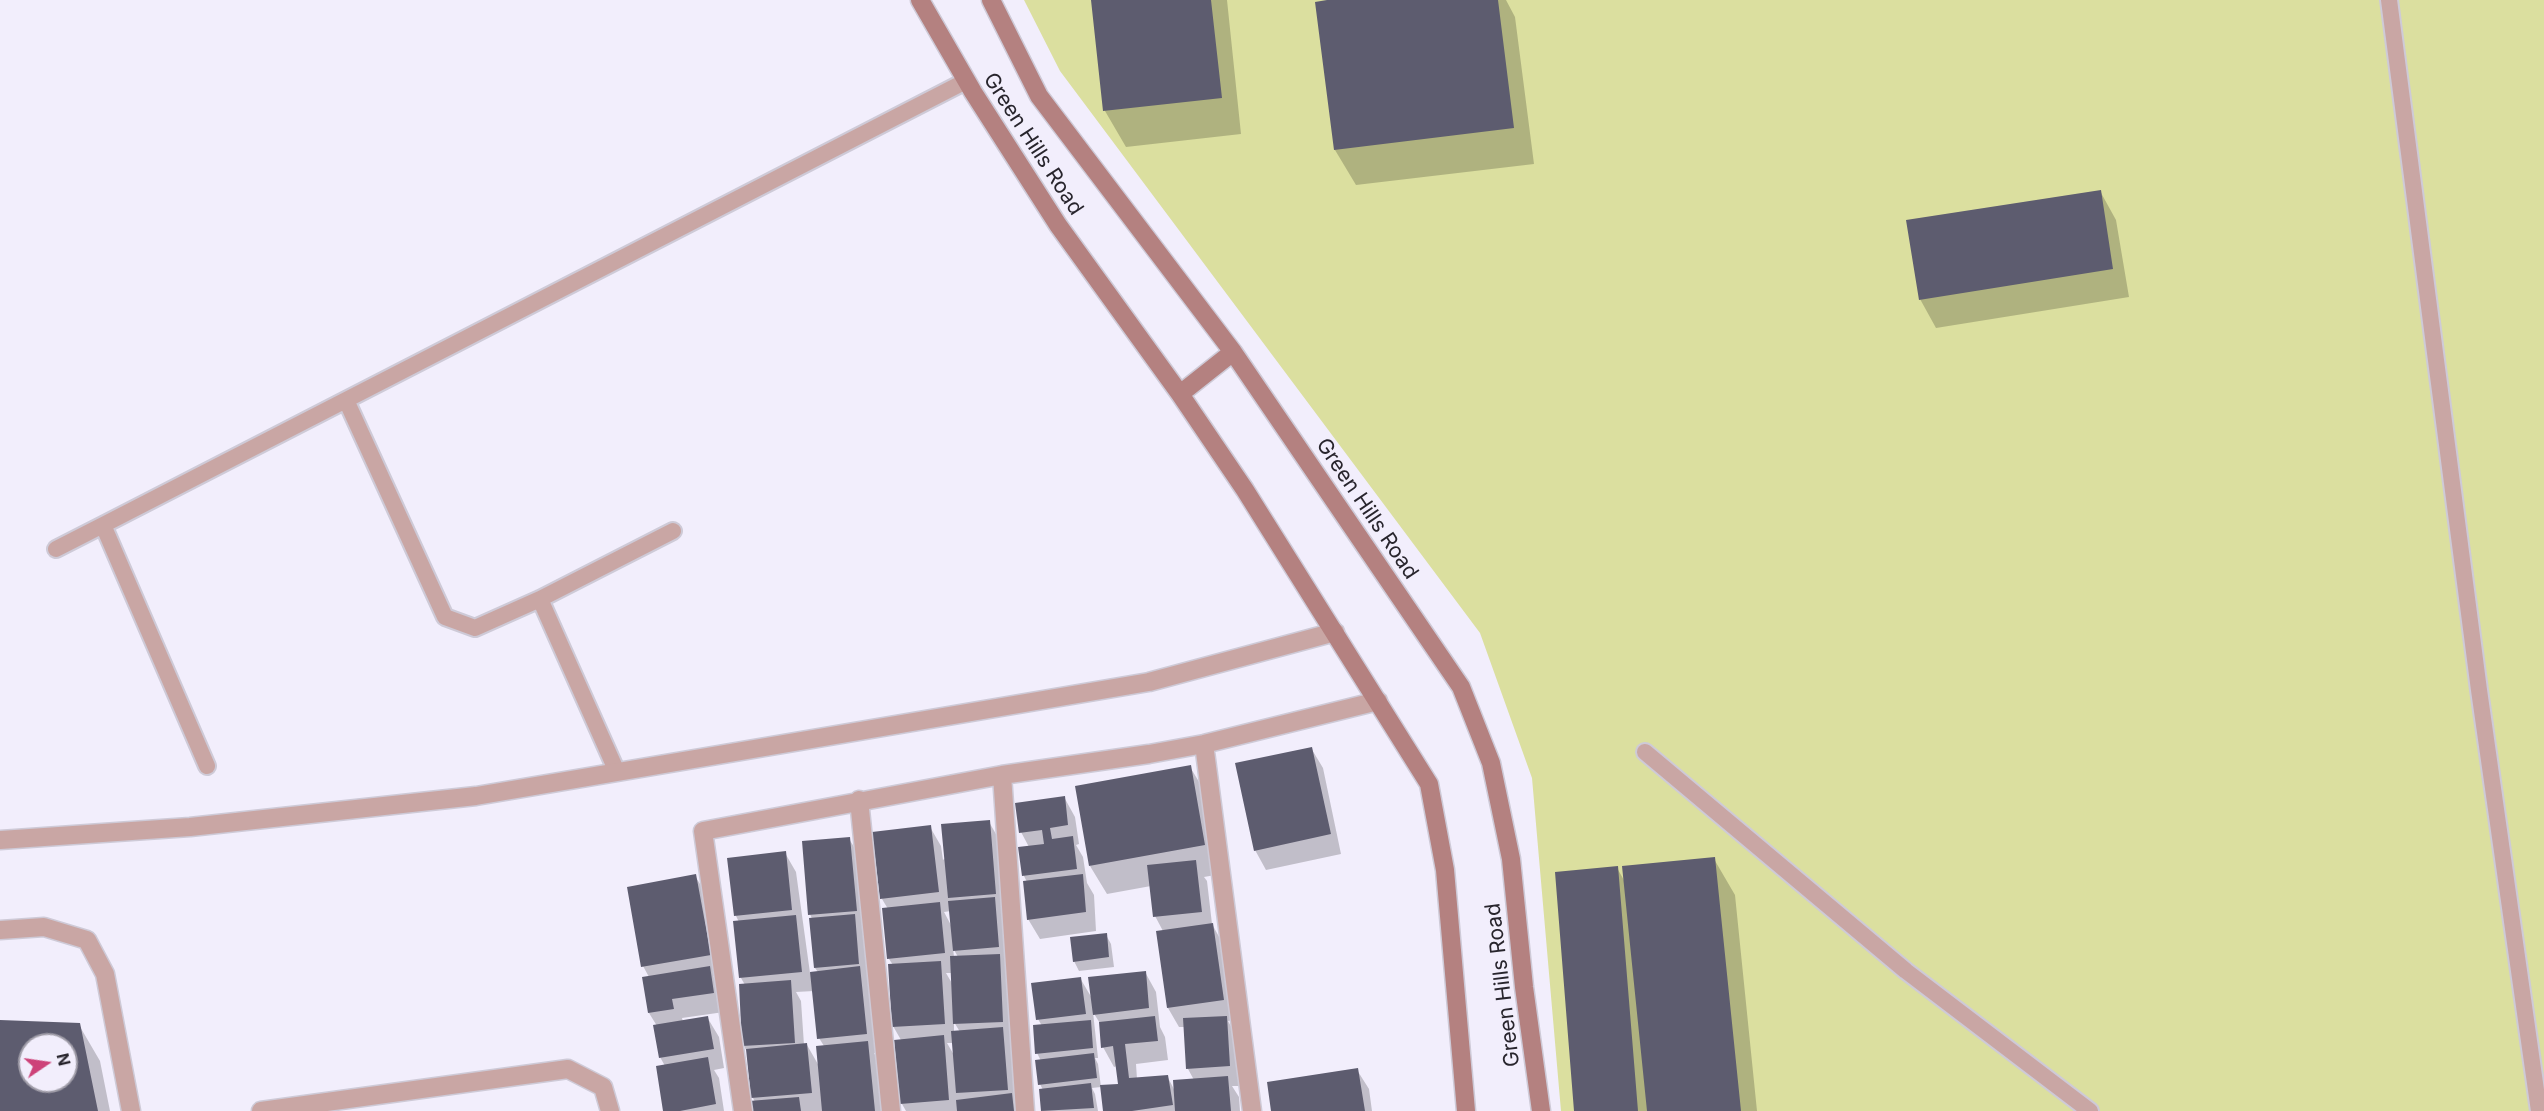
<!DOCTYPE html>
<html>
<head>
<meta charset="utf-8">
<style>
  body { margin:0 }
  #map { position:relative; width:2544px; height:1111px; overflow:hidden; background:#f2eefc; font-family:Inter,sans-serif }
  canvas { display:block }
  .north { position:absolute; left:18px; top:1033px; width:60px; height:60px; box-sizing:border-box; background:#f2eefc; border:2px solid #a19ea9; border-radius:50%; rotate:77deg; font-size:16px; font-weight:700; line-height:24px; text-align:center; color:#28252d }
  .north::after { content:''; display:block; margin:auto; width:21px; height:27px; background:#cd4279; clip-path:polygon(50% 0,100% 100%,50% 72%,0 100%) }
</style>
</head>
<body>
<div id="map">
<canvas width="2544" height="1111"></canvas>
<div class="north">N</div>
</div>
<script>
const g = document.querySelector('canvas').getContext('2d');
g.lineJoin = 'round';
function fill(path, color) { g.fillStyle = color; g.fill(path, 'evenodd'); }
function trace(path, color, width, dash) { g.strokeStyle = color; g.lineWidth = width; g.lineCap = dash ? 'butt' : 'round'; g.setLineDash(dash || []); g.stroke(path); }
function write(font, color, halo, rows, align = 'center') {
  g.font = font + ' Inter,sans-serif'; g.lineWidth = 6; g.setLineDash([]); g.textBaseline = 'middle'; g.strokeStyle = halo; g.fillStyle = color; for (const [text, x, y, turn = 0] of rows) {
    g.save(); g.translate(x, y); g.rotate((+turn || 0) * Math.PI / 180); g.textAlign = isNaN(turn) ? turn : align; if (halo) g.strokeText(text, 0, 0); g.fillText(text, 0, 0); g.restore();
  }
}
fill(new Path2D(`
  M1024 0H2544V1111H1561L1532 778 1480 633 1060 71Z`), '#dbdf9f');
fill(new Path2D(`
  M1093 0H1227L1241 134 1126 147 1105 111Z
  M1339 0H1506L1515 17 1534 164 1356 185 1335 150Z
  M2100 191 2116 220 2129 297 1936 328 1920 299Z
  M1311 748 1323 768 1341 854 1266 870 1255 850Z
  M1190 767 1207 795 1221 874 1204 877 1207 881 1212 924 1223 944 1234 1020 1228 1021 1237 1037 1241 1086H1232L1239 1097 1240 1111H1104L1101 1087 1092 1088 1095 1094 1098 1111H1043L1041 1090H1043L1040 1084 1041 1061 1037 1053 1042 1026 1038 1019 1080 978 1093 1000 1145 972 1156 992 1160 1027 1165 1037 1168 1060 1136 1064 1137 1079 1167 1076 1175 1091 1194 1080 1188 1069 1185 1027H1179L1168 1008 1163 931 1155 916 1151 886 1107 894 1090 866ZM1093 1012 1101 1025 1103 1047 1114 1067 1117 1066 1120 1085 1101 1087 1098 1064 1095 1058H1098Z
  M1064 797 1075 817 1079 844 1076 845 1083 857 1087 883 1094 895 1096 931 1040 939 1028 919 1027 882 1024 876 1020 848 1029 847 1021 832Z
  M989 822 1000 841 1009 966 1006 967 1010 975 1013 1041H1010L1014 1048 1021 1111H906L902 1104 901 1040 893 1026V965L889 959 888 909 882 899 930 827 941 846 943 860ZM951 911 952 927 944 912ZM953 948 958 957H954ZM946 973H952L953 985ZM954 1022 960 1032H954ZM947 1043H953L954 1055Z
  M849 839 861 858 867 930H863L865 935 868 983 870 987 877 1053H874L879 1062 883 1111H752L755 1102 753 1098 748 1054 744 1046 745 985 741 978 739 922 736 916 729 859 785 853 796 872 810 973 818 972 815 968 812 919 810 914ZM814 991 819 1038 824 1046 819 1066 807 1045H804L801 1001 796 992Z
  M1714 859 1735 895 1757 1111H1576L1617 868 1625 882Z
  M695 876 707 895 721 974 713 976 720 987 724 1012 682 1018 683 1022 707 1017 719 1037 724 1068 714 1070 719 1078 724 1111H665V1066L660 1057 657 1026 649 1013V977L643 966Z
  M1106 935 1111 944 1114 967 1079 971 1074 961Z
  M0 1021 79 1025 100 1061 110 1111H0ZM30 1045H66V1081H30Z
  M1357 1070 1369 1089 1372 1111H1273Z`), '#0003');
fill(new Path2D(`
  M1091 0H1211L1222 98 1103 111Z
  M1327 0H1498L1514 128 1334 150 1315 2Z
  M2101 190 2113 269 1919 300 1906 220Z
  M1312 747 1331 834 1254 851 1235 763Z
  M1191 765 1205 845 1089 866 1075 786Z
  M1065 796 1068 825 1050 828 1052 839 1073 836 1077 869 1022 876 1018 847 1044 844 1042 830 1019 833 1015 803Z
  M990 820 996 894 948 898 941 824Z
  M931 825 939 892 880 899 872 832Z
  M850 837 857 911 808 915 802 841Z
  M786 851 792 910 734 916 727 858Z
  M1715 857 1741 1111H1647L1622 866Z
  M1196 860 1202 912 1153 917 1147 865Z
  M1618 866 1638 1111H1574L1555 872Z
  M696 874 711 955 641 967 627 887Z
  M1083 874 1086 912 1027 920 1023 881Z
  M995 897 999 947 953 951 948 901Z
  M940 902 945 953 887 959 882 908Z
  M855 914 859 964 814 968 809 918Z
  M796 915 802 972 739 978 733 921Z
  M1213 923 1224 1000 1167 1008 1156 931Z
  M1107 933 1109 957 1073 962 1070 937Z
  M1000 954 1003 1022 953 1024 950 956Z
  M941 961 945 1024 892 1027 888 964Z
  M710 966 714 993 672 999 674 1009 648 1013 642 977Z
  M860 966 867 1034 817 1039 810 972Z
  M1146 971 1149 1008 1093 1015 1088 977Z
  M1081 977 1086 1014 1036 1020 1031 983Z
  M791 980 795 1043 742 1046 739 984Z
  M708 1016 714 1049 659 1058 653 1025Z
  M1155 1016 1158 1041 1125 1044 1129 1078 1168 1075 1173 1105 1132 1111H1103L1100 1085 1118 1084 1113 1046 1101 1048 1099 1022Z
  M1227 1016 1230 1066 1186 1069 1183 1018Z
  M0 1020 80 1023 98 1111H0ZM30 1045H66V1081H30Z
  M1091 1020 1093 1048 1035 1054 1033 1025Z
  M1003 1027 1008 1090 956 1093 951 1031Z
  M944 1035 949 1100 900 1104 894 1040Z
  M868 1041 875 1111H822L816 1046Z
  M807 1043 812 1093 751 1098 746 1049Z
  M1094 1053 1097 1078 1038 1085 1035 1060Z
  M708 1057 716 1104 680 1111H663L656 1066Z
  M1358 1068 1365 1111H1271L1267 1082Z
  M1228 1076 1231 1111H1175L1173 1080Z
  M1091 1083 1094 1108 1041 1111 1039 1089Z
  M1012 1093 1014 1111H957L956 1100Z
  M799 1097 801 1111H750L749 1101Z`), '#5d5c6f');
const lane = new Path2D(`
  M2389 0 2479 690 2539 1111
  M346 400 445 617 475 628 540 599 673 531
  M56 549 103 525
  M540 599 617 772
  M1645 752 1906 971 2090 1111
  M207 766 103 525 966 81`);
const street = new Path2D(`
  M1204 744 1252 1111
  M1002 775 1025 1111
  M859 800 891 1111
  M0 840 190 827 476 796 1149 682 1335 632
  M0 930 44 927 87 940 105 974 131 1111
  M261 1111 568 1069 603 1087 610 1111
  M743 1111 703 831 1002 775 1149 754 1204 744 1378 701`);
const secondary = new Path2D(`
  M920 0 973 92 1058 225 1180 394 1245 490 1429 784 1445 870 1466 1111
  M991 0 1039 96 1233 352 1461 687 1491 763 1511 859 1524 987 1541 1111
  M1180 394 1233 352`);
trace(lane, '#cecad7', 20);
trace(street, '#cecad7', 21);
trace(secondary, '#cecad7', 21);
trace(lane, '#c9a6a4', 16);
trace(street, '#c9a6a4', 18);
trace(secondary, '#b48180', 18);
write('21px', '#28252d', '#f2eefc', [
  ["Green Hills Road",1033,144,57],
  ["Green Hills Road",1367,509,56],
  ["Green Hills Road",1503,985,-97]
]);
</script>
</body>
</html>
